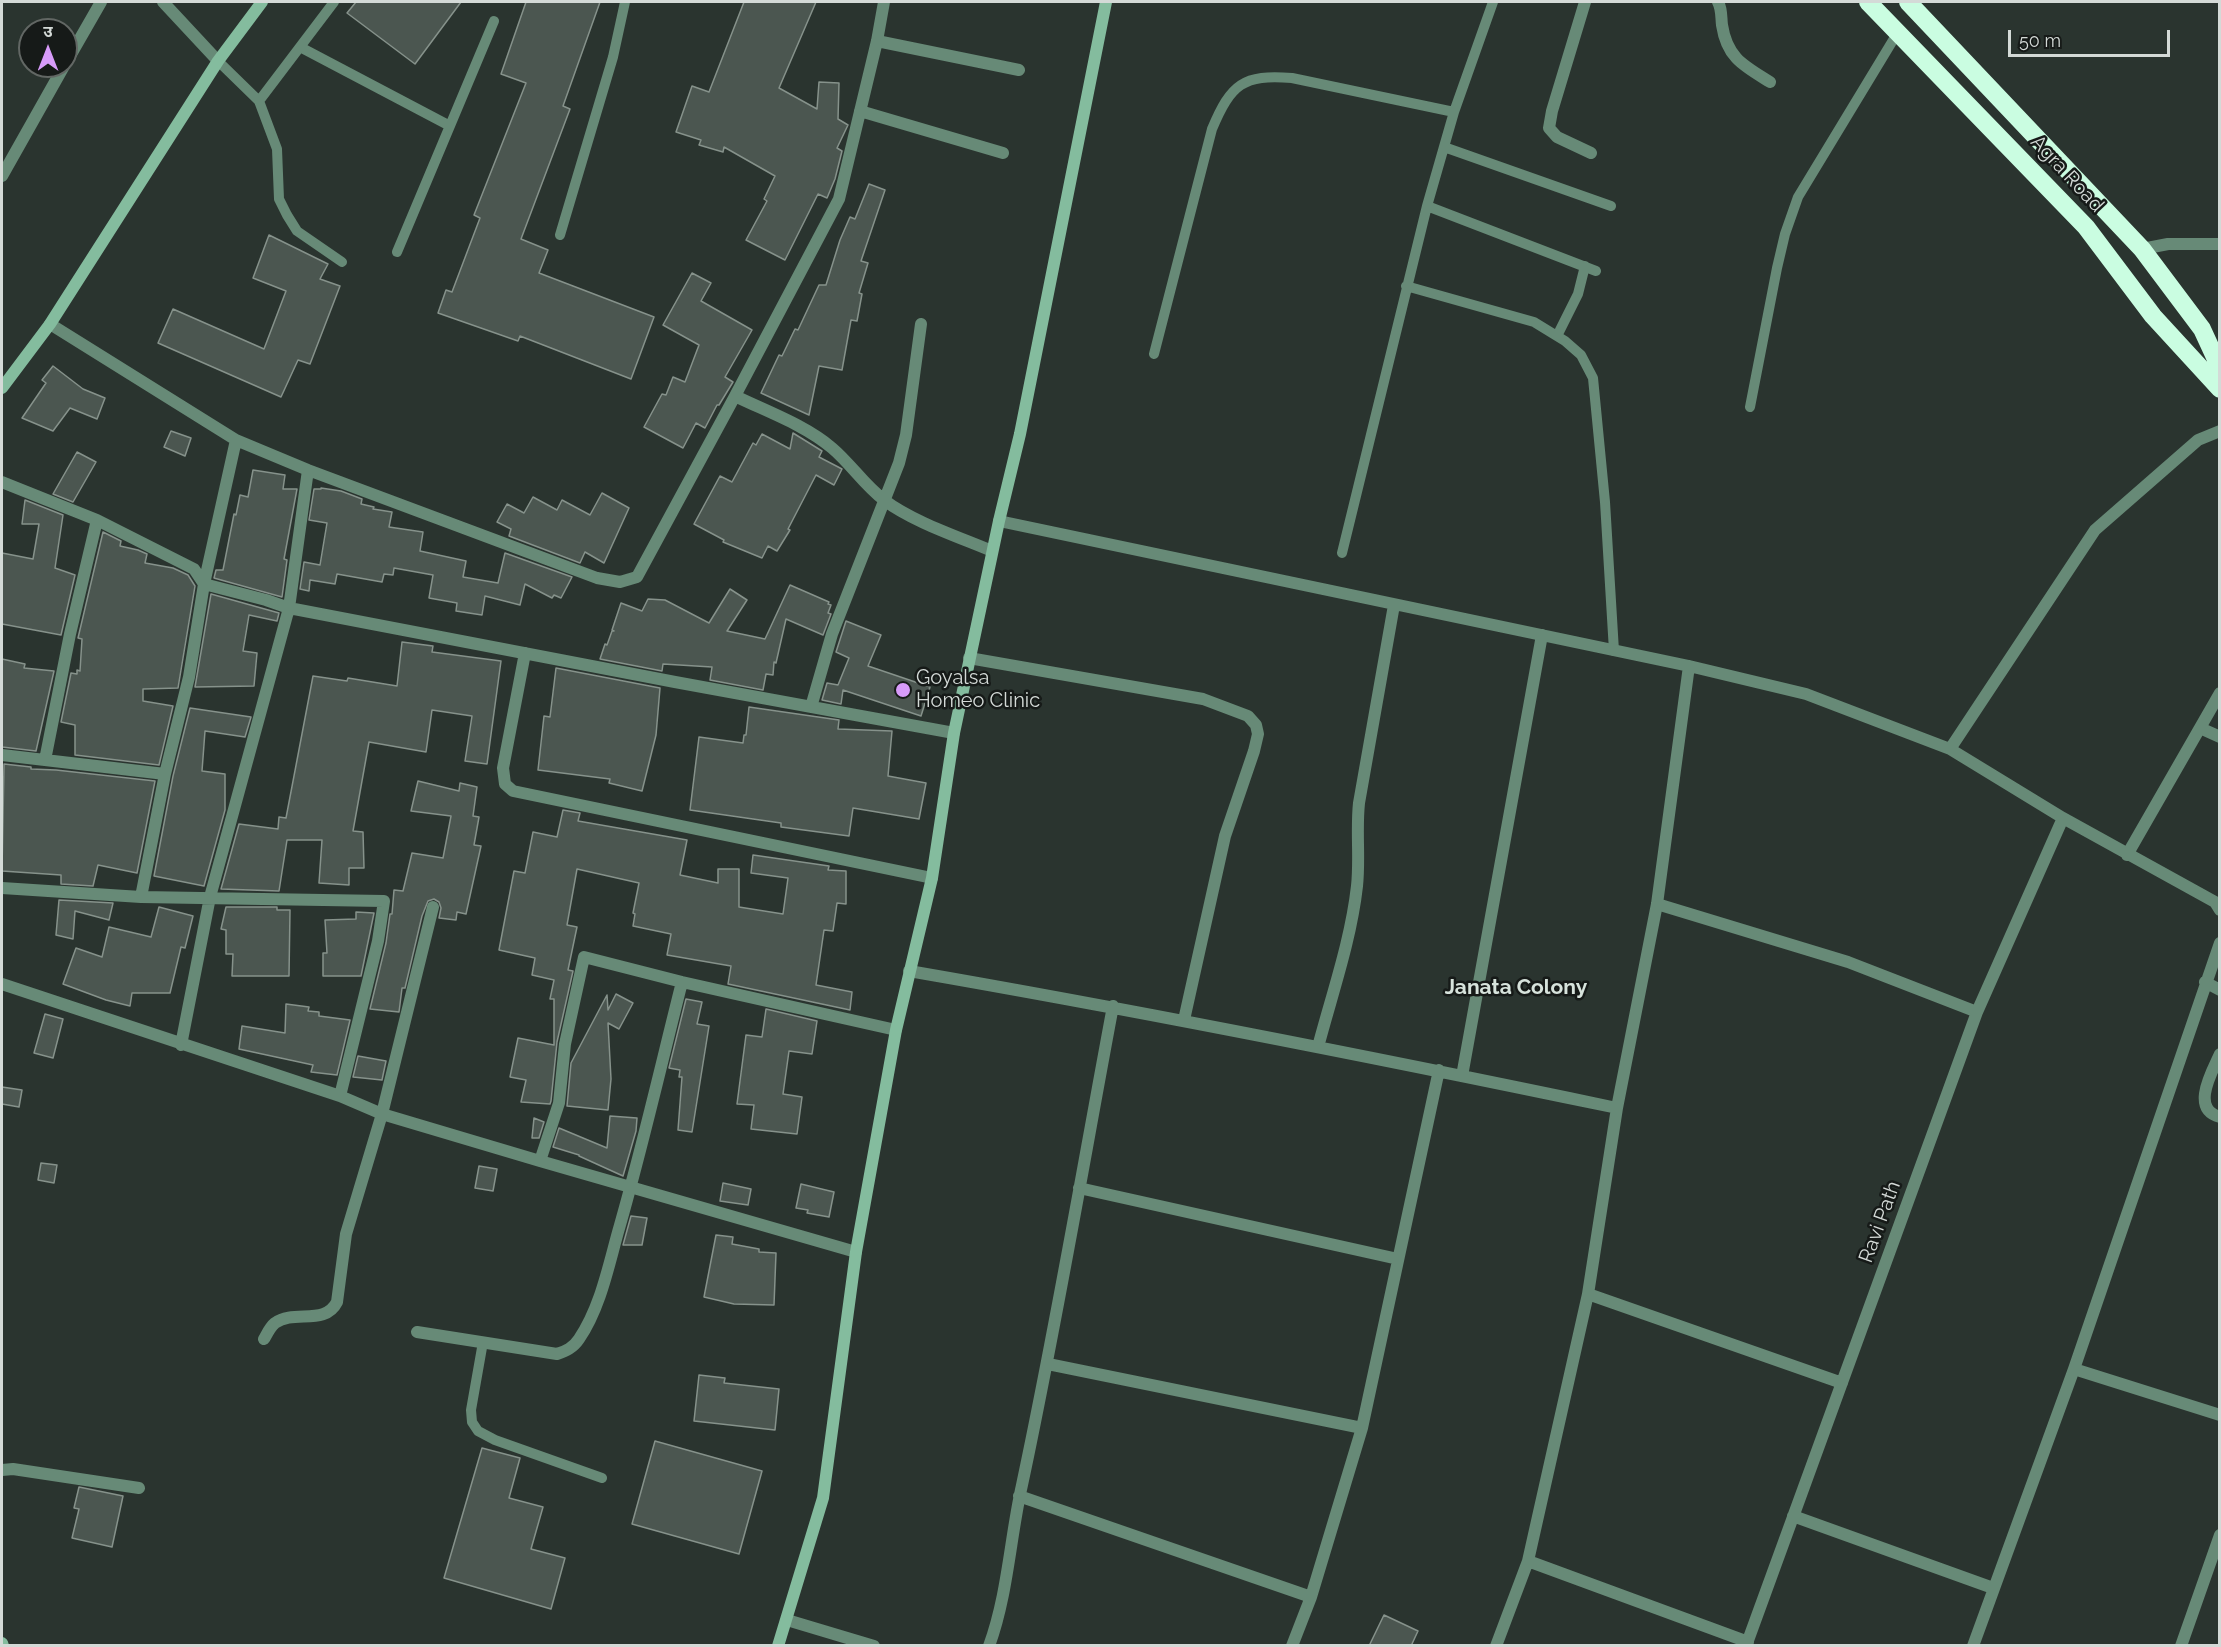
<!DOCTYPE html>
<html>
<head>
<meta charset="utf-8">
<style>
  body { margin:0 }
  #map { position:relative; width:2221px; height:1647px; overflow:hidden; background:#2a342f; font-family:Raleway,"Noto Sans Devanagari",sans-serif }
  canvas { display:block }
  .frame { position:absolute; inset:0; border:3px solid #d4dad7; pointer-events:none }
  .north { position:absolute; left:18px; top:18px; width:60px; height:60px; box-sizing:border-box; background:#161a18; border:2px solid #626764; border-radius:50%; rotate:0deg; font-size:16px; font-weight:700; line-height:24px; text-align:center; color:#d4dad7 }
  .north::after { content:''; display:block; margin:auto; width:21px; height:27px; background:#d79bf9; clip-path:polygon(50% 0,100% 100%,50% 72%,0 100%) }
  .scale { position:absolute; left:2008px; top:30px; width:162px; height:27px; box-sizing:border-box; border:3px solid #d4dad7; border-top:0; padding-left:8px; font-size:18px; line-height:21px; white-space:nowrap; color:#d4dad7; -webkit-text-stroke:4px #161a18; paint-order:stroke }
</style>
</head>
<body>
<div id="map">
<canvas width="2221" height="1647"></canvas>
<div class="frame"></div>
<div class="north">उ</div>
<div class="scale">50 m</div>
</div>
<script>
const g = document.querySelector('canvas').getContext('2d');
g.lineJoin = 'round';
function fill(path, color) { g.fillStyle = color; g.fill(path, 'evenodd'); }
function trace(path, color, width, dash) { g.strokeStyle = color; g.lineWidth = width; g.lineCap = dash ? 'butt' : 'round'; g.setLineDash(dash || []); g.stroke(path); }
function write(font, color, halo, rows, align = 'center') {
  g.font = font + ' Raleway,sans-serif'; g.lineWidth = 5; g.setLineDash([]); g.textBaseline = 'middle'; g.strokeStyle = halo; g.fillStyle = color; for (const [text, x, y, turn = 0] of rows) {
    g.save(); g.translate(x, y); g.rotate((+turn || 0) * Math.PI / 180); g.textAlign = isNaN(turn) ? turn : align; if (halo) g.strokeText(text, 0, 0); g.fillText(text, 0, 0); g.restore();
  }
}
const building = new Path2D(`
  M356 2H461L415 64 347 13Z
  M526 2H600L563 106 570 109 521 239 548 250 539 273 654 317 631 379 520 336 518 341 438 313 446 290 452 292 480 218 474 215 526 83 501 74Z
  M744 2H816L779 88 817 109 819 82 839 83 838 119 848 125 837 148 842 151 835 179 827 198 818 194 785 260 746 240 767 201 764 199 775 176 724 147 723 152 699 145 701 140 676 132 692 86 709 92Z
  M869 184 885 190 861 261 868 263 859 293 862 294 857 321 851 320 842 370 819 366 809 415 761 393 779 355 782 356 795 329 798 330 819 285H826L840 240 850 217 855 219Z
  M269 235 328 264 320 279 340 286 310 364 298 360 281 397 158 343 173 309 264 349 286 291 253 278Z
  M692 273 711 283 701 301 752 330 725 377 733 382 719 405H717L705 428 696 423 683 448 644 427 662 394 666 395 673 377 685 382 699 345 663 325Z
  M53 366 83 389 105 398 97 419 70 408 53 431 22 418 46 383 42 380Z
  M171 431 191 438 185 456 164 447Z
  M793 433 822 451 819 457 842 469 834 485 816 475 788 529 790 530 777 551 768 546 762 558 723 542 724 540 694 524 720 476 732 482 753 443 756 445 762 434 790 449Z
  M77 452 96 462 73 502 53 494Z
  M253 470 285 475 283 489H297L284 559 287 560 282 597 214 578 216 570H223L234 514 236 515 240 495 248 497Z
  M321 488 341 491 362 499 361 504 374 507 373 509 392 512 389 527 423 532 420 551 466 561 463 577 498 583 505 553 572 577 561 598 554 595 552 598 525 584 520 605 485 596 482 615 456 611 457 603 429 598 433 575 394 568 393 575 384 574 382 582 337 574 335 584 310 580 309 591 300 589 304 562 320 565 327 523 309 520 314 489H321Z
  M602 493 629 508 604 563 585 552 580 563 509 536 511 529 497 522 507 504 524 513 533 497 557 510 562 500 590 515Z
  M25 500 63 515 55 568 75 575 61 635 2 624V553L33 559 39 524H22Z
  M103 532 121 541 120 546 138 550 147 554 145 563 173 568 188 575 195 586 178 688 143 689V701L173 706 159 765 75 755V725L61 722 71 673 77 674V670L80 671 82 639 78 638Z
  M790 585 829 602 828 604 831 605 828 613 831 614 823 635 786 619 776 663 774 662 773 675 766 674 763 690 710 680 712 667 663 664 662 671 600 659 605 644 607 645 612 631H614L612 630 621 603 642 611 648 599 665 600 709 623 730 589 747 600 727 631 765 639Z
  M211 594 279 613 277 621 249 615 243 651 257 653 254 686 195 687Z
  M846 621 881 635 868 666 930 687 921 716 843 690 841 704 822 700 827 683 838 685 849 658 836 652Z
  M402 642 433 646 432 652 501 661 487 764 465 761 472 716 432 710 426 752 369 742 353 831 363 832 364 868H349V885L319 883 322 840H287L279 891 221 889 239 824 278 829 279 817 286 818 313 676 347 681 348 678 397 686Z
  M2 659 25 664 24 668 54 671 36 751 2 747Z
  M556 668 660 688 656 735 642 791 609 783 610 779 538 770 544 716 550 717Z
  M749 707 839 720 838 729 892 731 888 776 926 783 919 819 853 808 849 836 781 827V823L690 810 699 737 743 743 744 735H746Z
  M190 708 251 717 245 737 205 731 202 771 225 774V810L204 886 154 876 173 776Z
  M4 764 31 767V769L56 770 155 781 137 873 98 865 93 886 61 884V875L2 871Z
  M418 781 459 791 460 783 477 787 473 816 479 817 474 845 481 846 466 914 457 912 456 920 439 918 441 908 439 902 434 899 428 901 422 916 405 988H402L399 1012 370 1009 386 943 390 914H392L394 890 403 891 412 853 443 858 451 816 411 811Z
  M563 810 580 813 578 821 687 840 680 875 718 883V869H739V907L783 914 788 878 751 873 753 855 829 866 828 870 846 871V904L837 903 833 931 824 930 816 985 852 992 850 1010 728 984 731 966 667 955 671 934 633 926 635 914 633 913 639 883 577 869 567 925 577 927 568 970 573 971 557 1042 551 1101 550 1104 521 1102 526 1080 510 1077 518 1038 554 1045V999H550L554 980 532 975 535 958 499 950 514 871 525 873 533 832 557 837Z
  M59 900 113 903 109 920 75 911 73 939 56 935Z
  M159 907 193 916 185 948 181 947 170 993H132L130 1006 106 1000 63 984 76 948 102 957 109 927 151 937Z
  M226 907H277V910H290L289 976H232L233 954H226V930L221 929Z
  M356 912 374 913 361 976H323V953H327L325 920 356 919Z
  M616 994 633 1003 619 1029 608 1023 611 1079 608 1110 567 1106 571 1063 607 995 608 1010Z
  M686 999 702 1002 697 1024 709 1026 692 1132 678 1130 682 1077H679L680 1070 669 1068Z
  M286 1004 309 1007 308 1011 319 1012V1016L350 1020 337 1075 311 1072 313 1065 239 1049 242 1026 285 1033Z
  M766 1009 817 1021 812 1054 789 1051 783 1094 802 1097 797 1134 751 1129 754 1105 737 1104 746 1035 762 1037Z
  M45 1014 63 1019 53 1058 34 1053Z
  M358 1056 386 1061 382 1080 353 1077Z
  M2 1087 22 1090 19 1107 2 1104Z
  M610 1116 637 1118 636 1131 623 1176 579 1156V1155L553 1147 559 1128 607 1148Z
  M534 1118 544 1122 539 1138H532Z
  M41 1163 57 1165 54 1183 38 1180Z
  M479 1166 497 1169 493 1191 475 1188Z
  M723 1183 751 1189 748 1205 720 1201Z
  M801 1184 834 1192 829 1217 807 1213 808 1210 796 1208Z
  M631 1216 647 1218 642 1245H623Z
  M716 1235 733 1237 732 1244 759 1249V1252L776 1253 774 1305 734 1304 704 1297Z
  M699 1375 725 1378 724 1383 779 1389 775 1430 694 1421Z
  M655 1441 762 1471 739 1554 632 1524Z
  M482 1448 520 1458 509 1498 543 1507 531 1549 565 1558 551 1609 444 1578Z
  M79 1487 123 1496 112 1547 72 1538 79 1509 74 1508Z
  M1384 1615 1418 1631 1411 1646H1369Z`);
fill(building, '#4b5650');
trace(building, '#86928b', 1.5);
trace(new Path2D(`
  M300 47 450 126
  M218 61 259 101 277 149 279 199 287 215 297 231 342 262
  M259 101 334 2
  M1444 147 1611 206
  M1427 206 1596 271
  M560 235 613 57 625 2
  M397 252 494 21
  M1406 286 1534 322 1565 341 1581 355 1593 378 1605 502 1614 651
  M1557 336 1578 294 1585 266
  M1154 354 1212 129C1231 84 1243 74 1292 78L1454 112
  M1750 407 1777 268 1785 234 1798 197 1898 32
  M1342 553 1427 206 1454 112 1493 2
  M483 1342 471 1410 472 1422 478 1431 495 1440 602 1478`), '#678a77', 10);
trace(new Path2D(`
  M163 2 218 61
  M1585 2 1552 111 1549 128 1557 137 1591 153
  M1718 2C1722 9 1721 17 1722 25 1727 58 1744 66 1770 82
  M877 41 1019 70
  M66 63 101 2
  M860 111 1003 153
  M2 176 64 66
  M2142 249 2168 244H2220
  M50 324 236 440 308 470 597 578 620 582 637 577 735 396 839 199 877 41 884 2
  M735 396C768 412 805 425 832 448 851 464 864 485 884 500 913 522 959 537 992 551
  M2 482 97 520 194 569 204 584 266 600 289 608 675 682 954 733
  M999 521 1689 666 1806 694 1950 749 2063 818 2215 902 2220 910
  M525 653 503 768 505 784 513 791 932 878
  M969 658 1203 699 1248 716 1256 725 1258 734 1254 751 1225 836 1184 1020
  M811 707 832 634 899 463 906 435 921 324
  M2200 728 2220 737
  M1950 749 2095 530 2198 440 2220 431
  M2 755 165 774
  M45 760 70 634 97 520
  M2127 855 2220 693
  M2 888 141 897 384 901 378 941 340 1096
  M141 897 165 774 189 677 204 584 236 440
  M1657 904 1848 962 1977 1012
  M909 971C1146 1012 1382 1059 1617 1108
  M2205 982 2220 990
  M2 984 340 1096 382 1114 540 1161 856 1252
  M181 1045 210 897 289 608 308 470
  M1318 1047C1332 994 1351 940 1357 886 1360 858 1356 831 1359 803L1394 605
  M2220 1054C2212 1072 2190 1109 2220 1117
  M1462 1076 1542 635
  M540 1161 559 1103 565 1044 584 957 682 982 896 1030
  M1079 1188 1398 1259
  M1588 1294 1842 1383
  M417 1332 557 1354C566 1351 573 1348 579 1339 600 1308 608 1268 618 1232 642 1149 661 1065 682 982
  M264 1339C267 1334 270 1327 275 1323 294 1309 325 1326 337 1302L346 1234 382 1114 433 907
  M1048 1364 1362 1428
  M2074 1369 2220 1415
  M2 1470 13 1469 139 1488
  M1019 1496 1311 1597
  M1793 1516 1993 1588
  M1528 1561 1748 1642
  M787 1620 874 1646
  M989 1646C1008 1594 1010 1538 1022 1485 1056 1326 1083 1166 1113 1006
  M1292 1646 1311 1597 1362 1428 1439 1070
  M1496 1646 1528 1561 1588 1294 1617 1108 1657 904 1689 666
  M1746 1646 1977 1012 2063 818
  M1973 1646 2074 1369 2220 943
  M2181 1646 2220 1535`), '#678a77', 12);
trace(new Path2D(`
  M2 388 50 324 218 61 262 2
  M2 1643 3 1646
  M778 1646 823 1498 856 1252 896 1030 932 878 954 733 999 521 1020 434 1106 2`), '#84bc9e', 12);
trace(new Path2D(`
  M1868 2 2086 227 2153 316 2220 389
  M1908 2 2142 249 2202 329 2220 368`), '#cafde1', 18);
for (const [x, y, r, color] of [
  [903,690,8,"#d79bf9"]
]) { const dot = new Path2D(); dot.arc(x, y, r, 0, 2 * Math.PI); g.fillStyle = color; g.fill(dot); trace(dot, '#161a18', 2); }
write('20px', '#d4dad7', '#161a18', [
  ["Agra Road",2067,174,47],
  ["Ravi Path",1880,1222,-70]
]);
write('20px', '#d4dad7', '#161a18', [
  ["Goyalsa",916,678],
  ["Homeo Clinic",916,701]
], 'left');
write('bold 21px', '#d7e3dc', '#161a18', [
  ["Janata Colony",1516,988]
]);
</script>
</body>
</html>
